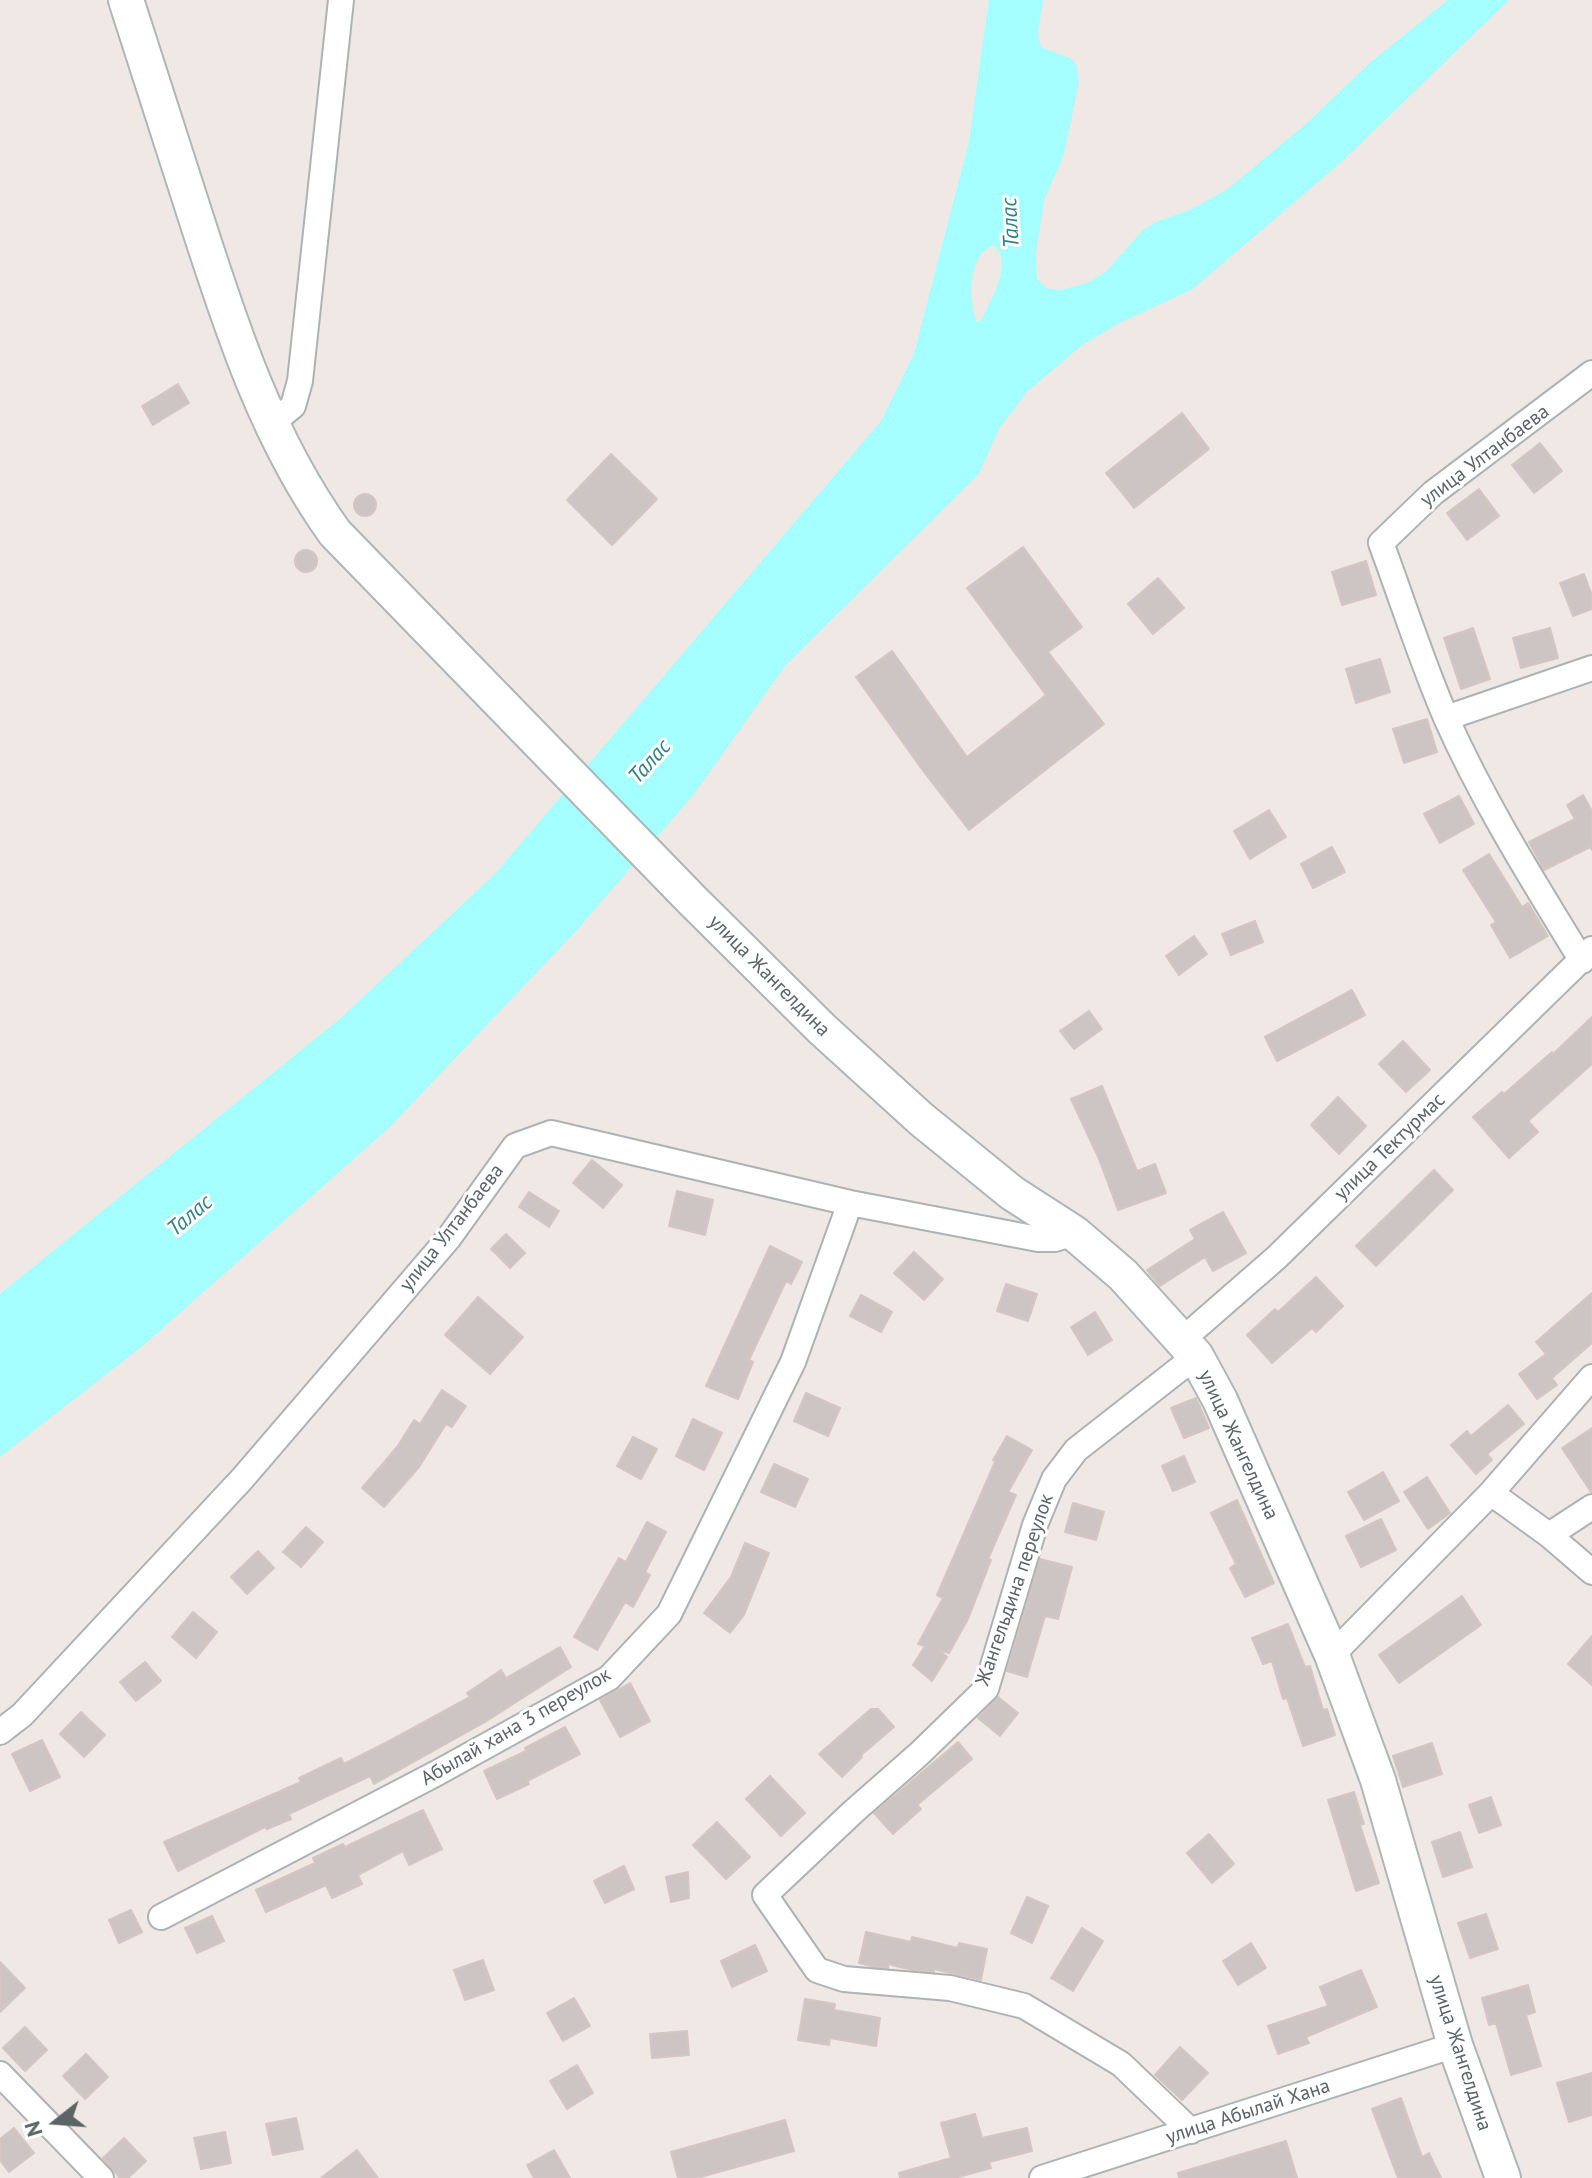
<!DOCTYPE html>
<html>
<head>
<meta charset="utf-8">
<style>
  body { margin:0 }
  #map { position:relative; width:1592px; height:2178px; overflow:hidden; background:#efe8e4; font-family:"PT Sans",sans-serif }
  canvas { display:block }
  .north { position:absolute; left:16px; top:2082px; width:80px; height:80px; -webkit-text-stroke:6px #fff; paint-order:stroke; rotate:253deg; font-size:22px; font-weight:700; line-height:32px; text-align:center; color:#5c6465 }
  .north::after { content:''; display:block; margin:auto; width:28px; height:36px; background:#5c6465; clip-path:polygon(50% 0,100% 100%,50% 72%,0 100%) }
</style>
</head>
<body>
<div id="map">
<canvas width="1592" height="2178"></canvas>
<div class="north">N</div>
</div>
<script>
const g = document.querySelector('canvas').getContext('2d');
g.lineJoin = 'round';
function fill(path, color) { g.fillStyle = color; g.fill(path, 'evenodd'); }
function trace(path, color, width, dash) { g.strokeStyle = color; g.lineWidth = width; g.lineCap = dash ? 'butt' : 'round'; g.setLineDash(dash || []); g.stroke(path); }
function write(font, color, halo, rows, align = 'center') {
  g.font = font + ' "PT Sans",sans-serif'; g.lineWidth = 6; g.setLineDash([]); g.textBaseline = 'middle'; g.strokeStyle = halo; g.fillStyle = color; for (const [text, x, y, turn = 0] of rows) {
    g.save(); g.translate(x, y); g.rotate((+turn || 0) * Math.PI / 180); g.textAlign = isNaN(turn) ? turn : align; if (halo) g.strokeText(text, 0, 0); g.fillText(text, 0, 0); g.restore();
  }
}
fill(new Path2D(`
  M989 0H1043L1038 35 1041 47 1072 59 1077 66 1079 82 1064 155 1045 198 1036 252 1037 279 1047 288 1061 290 1087 283 1106 272 1142 231 1156 222 1192 209 1228 189 1306 124 1372 61 1448 0H1509L1344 160 1193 289 1118 324 1081 346 1027 392 999 429 979 474 786 665 695 793 579 928 390 1127 144 1345 0 1457V1294L341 1018 495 874 882 420 914 354 969 142ZM994 245C1014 262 991 300 982 319L977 322C968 301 968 253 994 245Z`), '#a4fffe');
const building = new Path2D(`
  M178 384 189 403 153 425 142 406Z
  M1182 413 1209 449 1134 508 1106 473Z
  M1540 443 1562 471 1534 493 1512 465Z
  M611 454 657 499 612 545 567 500Z
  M1479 489 1499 516 1467 540 1447 513Z
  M354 505a11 11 0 1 1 22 0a11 11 0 1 1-22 0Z
  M1023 547 1082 627 1048 652 1104 724 969 830 924 772 856 677 892 651 967 757 1046 695 967 588Z
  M295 561a11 11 0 1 1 22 0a11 11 0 1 1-22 0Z
  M1366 561 1376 595 1342 605 1332 572Z
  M1584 574 1592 596V609L1573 616 1560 583Z
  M1158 578 1184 608 1153 634 1128 604Z
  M1473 628 1490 679 1461 689 1444 638Z
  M1550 628 1558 658 1521 668 1513 638Z
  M1380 659 1390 692 1356 703 1346 669Z
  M1427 719 1437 752 1404 763 1393 729Z
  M1583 795 1592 811V850L1590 847 1544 870 1529 842 1575 819 1567 805Z
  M1459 796 1474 824 1440 843 1424 814Z
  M1269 810 1286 837 1250 859 1234 831Z
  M1332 847 1345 872 1313 888 1301 864Z
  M1489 854 1522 907 1528 903 1548 936 1510 958 1491 925 1496 922 1463 870Z
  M1255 921 1263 942 1231 955 1222 934Z
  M1194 936 1207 954 1179 975 1166 956Z
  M1352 990 1365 1015 1277 1061 1265 1037Z
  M1089 1011 1102 1029 1074 1049 1060 1031Z
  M1592 1017V1064L1528 1121 1538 1132 1509 1158 1473 1117 1502 1092 1504 1094 1552 1052 1553 1054Z
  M1403 1041 1430 1070 1406 1092 1379 1064Z
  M1102 1086 1137 1171 1155 1164 1166 1193 1118 1210 1099 1159 1071 1099Z
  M1338 1097 1366 1126 1339 1154 1311 1125Z
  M592 1160 622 1185 603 1208 573 1183Z
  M1434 1170 1453 1190 1376 1266 1356 1246Z
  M677 1191 713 1200 705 1235 669 1226Z
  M529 1192 559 1211 549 1227 519 1207Z
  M1223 1212 1246 1253 1213 1271 1205 1257 1160 1286 1147 1270 1195 1239 1190 1230Z
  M506 1234 525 1253 510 1268 491 1249Z
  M770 1246 802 1262 791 1284 786 1281 749 1360 753 1362 738 1399 706 1386Z
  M914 1252 943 1279 924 1300 894 1273Z
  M1316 1277 1343 1306 1316 1332 1312 1328 1272 1363 1247 1335 1275 1309 1278 1312Z
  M1006 1284 1037 1294 1028 1321 997 1311Z
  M1592 1293V1343L1552 1378 1557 1385 1537 1399 1519 1374 1546 1354 1536 1342Z
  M861 1295 892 1312 881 1332 850 1316Z
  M478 1297 523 1337 490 1374 445 1335Z
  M1095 1312 1112 1340 1088 1355 1071 1327Z
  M442 1390 466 1406 452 1427 446 1424 419 1467 384 1507 362 1488 397 1447 414 1420 420 1424Z
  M806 1393 840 1408 828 1436 794 1421Z
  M1196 1398 1209 1428 1184 1438 1171 1408Z
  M1508 1405 1524 1424 1487 1454 1492 1460 1476 1474 1451 1445 1467 1431 1471 1436Z
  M693 1419 722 1433 704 1470 676 1456Z
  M1592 1428V1492H1591L1562 1448Z
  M1007 1436 1032 1450 1008 1492 1016 1495 988 1559 991 1560 968 1619 949 1653 939 1650 947 1657 932 1681 913 1665 925 1646 918 1644 943 1598 937 1595 995 1462 993 1460Z
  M633 1437 657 1449 641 1479 617 1466Z
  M1184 1456 1195 1482 1173 1491 1162 1466Z
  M774 1464 808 1479 795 1507 761 1492Z
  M1383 1472 1399 1501 1364 1520 1348 1492Z
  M1427 1477 1450 1513 1428 1529 1404 1492Z
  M1237 1500 1274 1583 1245 1597 1230 1568 1236 1564 1211 1513Z
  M1073 1503 1104 1512 1096 1540 1065 1532Z
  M1381 1519 1396 1550 1361 1567 1346 1536Z
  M647 1522 666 1532 645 1572 650 1575 633 1607 625 1602 597 1650 574 1637 619 1558 626 1562Z
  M306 1527 323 1542 301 1567 283 1552Z
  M745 1543 769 1553 744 1615 730 1633 704 1613 731 1577Z
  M258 1551 274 1568 247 1594 231 1577Z
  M1040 1559 1072 1567 1058 1619 1045 1616 1027 1677 1007 1671Z
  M1462 1596 1481 1625 1399 1683 1379 1655Z
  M193 1612 217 1632 196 1658 172 1637Z
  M1288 1624 1305 1667 1310 1666 1323 1710 1327 1709 1335 1735 1303 1746 1287 1698 1283 1699 1272 1661 1263 1664 1252 1638Z
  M1592 1636V1685L1568 1664Z
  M560 1647 571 1667 485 1722 374 1784 370 1776 289 1814 291 1819 267 1829 265 1827 178 1871 164 1842 301 1782 299 1778 341 1758 344 1764 393 1739 470 1697 467 1693 501 1670 506 1678Z
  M145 1662 161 1681 136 1701 120 1682Z
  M630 1683 650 1721 620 1737 600 1700Z
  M998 1697 1018 1713 1000 1736 978 1718Z
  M871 1709H878L894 1727 860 1756 862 1757 842 1777 819 1754Z
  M81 1712 105 1735 84 1757 60 1734Z
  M565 1727 580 1754 527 1781 529 1784 497 1799 484 1771 526 1751 525 1748Z
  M42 1740 60 1777 30 1791 12 1754Z
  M958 1742 972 1759 917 1805 921 1809 893 1834 874 1813Z
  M1432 1743 1442 1774 1403 1787 1393 1756Z
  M770 1776 805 1813 781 1836 746 1799Z
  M1354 1792 1364 1824 1360 1825 1379 1883 1356 1891 1328 1800Z
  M1491 1797 1501 1825 1479 1833 1469 1805Z
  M423 1810 442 1849 409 1865 403 1851 358 1875 362 1884 332 1898 326 1885 266 1912 256 1890 315 1863 313 1858 343 1844 345 1847Z
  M717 1822 750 1857 726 1879 693 1845Z
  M1460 1832 1472 1867 1443 1877 1432 1842Z
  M1209 1834 1234 1864 1212 1883 1187 1853Z
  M624 1866 634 1889 605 1903 594 1881Z
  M688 1872 689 1898 671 1902 666 1877Z
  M1027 1897 1048 1906 1032 1943 1011 1933Z
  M131 1910 142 1932 119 1943 109 1920Z
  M1486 1914 1498 1949 1470 1958 1458 1923Z
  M212 1916 224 1941 197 1953 185 1928Z
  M1082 1928 1103 1941 1073 1991 1051 1978Z
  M866 1932 911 1942 912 1937 958 1948 959 1943 987 1949 981 1980 934 1969V1972L912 1970 888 1964V1968L875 1967 859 1963Z
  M1251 1943 1266 1968 1238 1985 1223 1961Z
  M755 1945 767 1971 732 1987 721 1961Z
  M483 1960 494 1990 465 2000 454 1970Z
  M0 1962 25 1988 0 2012Z
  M1361 1970 1377 2007 1306 2037 1309 2043 1278 2054 1268 2026 1328 2006 1320 1987Z
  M1528 1985 1535 2012 1526 2015 1541 2066 1511 2075 1496 2023 1489 2025 1482 1998Z
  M574 1998 590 2026 563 2041 547 2013Z
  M805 1999 835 2004 834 2010 880 2018 876 2046 830 2038 829 2045 798 2040Z
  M25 2027 47 2050 25 2071 3 2048Z
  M687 2031 689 2055 652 2058 650 2034Z
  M1180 2047 1208 2073 1182 2100 1155 2075Z
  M86 2054 108 2077 85 2099 63 2076Z
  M577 2065 593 2093 567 2109 550 2081Z
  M1592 2073V2115L1569 2122 1557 2083Z
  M1401 2098 1422 2157 1429 2153 1441 2178H1398L1372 2109Z
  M975 2114 982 2138 1027 2128 1032 2151 989 2162 991 2168 955 2178H900L899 2173 951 2158 941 2123Z
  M296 2118 303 2149 273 2155 266 2124Z
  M785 2120 794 2151 697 2178H678L671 2152Z
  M14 2128 34 2153 9 2172 0 2160V2139Z
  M225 2132 231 2163 201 2169 194 2138Z
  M124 2138 146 2161 128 2178H120L103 2158Z
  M1286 2141 1297 2178H1179L1178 2173Z
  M357 2150 378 2178H321Z
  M554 2150 570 2178H534L527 2165Z`);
fill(building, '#ccc5c3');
trace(building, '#d4c6c2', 2);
const street = new Path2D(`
  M272 423 293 406 300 381 341 0
  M1446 718 1592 668
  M1582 961C1534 882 1485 805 1447 720 1422 663 1403 602 1381 543L1433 493 1592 373
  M1183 1339 1276 1258 1592 949
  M1491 1493 1549 1535 1592 1507
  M1549 1535 1592 1572
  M1332 1655 1491 1493 1592 1377
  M0 1732 22 1715 242 1479 448 1239 515 1146 551 1133 850 1203 1038 1239H1055L1074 1233
  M161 1917 437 1773 609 1678 669 1614 793 1362 850 1203
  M0 2074 101 2178
  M1191 2131 1121 2064 1024 2006 950 1988 844 1979 817 1970 765 1895 853 1812 919 1754 986 1689 1035 1525 1054 1479 1076 1450 1196 1356
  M1042 2178 1455 2045`);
const secondary = new Path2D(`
  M126 0C150 74 173 148 197 221 232 330 268 440 335 533L692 900 822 1029 921 1119 1012 1193 1074 1233 1123 1275 1196 1356 1220 1400 1332 1655 1378 1780 1455 2045 1503 2178`);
trace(street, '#adb3b4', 28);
trace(secondary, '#afb6b7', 38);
trace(street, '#fff', 24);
trace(secondary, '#fff', 34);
write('20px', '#5c6465', '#fff', [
  ["улица Ултанбаева",1485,456,-37],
  ["улица Жангелдина",769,976,45],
  ["улица Тектурмас",1390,1147,-44],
  ["улица Ултанбаева",452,1228,-52],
  ["улица Жангелдина",1238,1445,65],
  ["Жангельдина переулок",1015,1590,-71],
  ["Абылай хана 3 переулок",516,1727,-30],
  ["улица Жангелдина",1460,2053,72],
  ["улица Абылай Хана",1248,2112,-18]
]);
write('italic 22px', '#328186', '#fff', [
  ["Талас",1011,223,-93],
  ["Талас",650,762,-48],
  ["Талас",190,1216,-40]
]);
</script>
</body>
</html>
